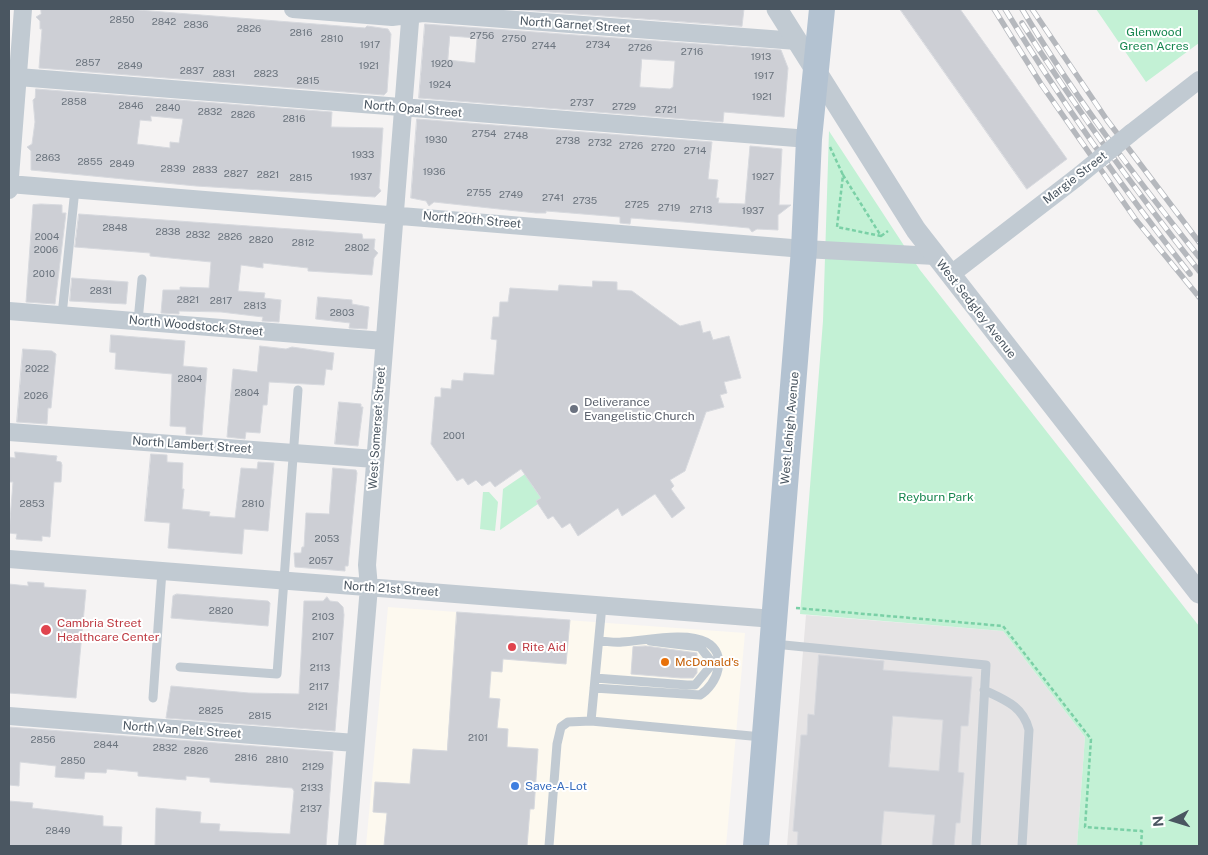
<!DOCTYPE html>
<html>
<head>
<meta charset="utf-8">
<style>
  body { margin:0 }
  #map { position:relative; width:1208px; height:855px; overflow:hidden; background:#f5f3f3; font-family:"Public Sans",sans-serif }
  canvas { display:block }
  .frame { position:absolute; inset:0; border:10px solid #4a5661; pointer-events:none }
  .north { position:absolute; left:1148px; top:795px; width:50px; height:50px; -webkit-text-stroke:4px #fff; paint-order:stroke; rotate:265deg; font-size:14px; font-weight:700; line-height:20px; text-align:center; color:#4a5661 }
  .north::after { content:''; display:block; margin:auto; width:18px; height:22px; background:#4a5661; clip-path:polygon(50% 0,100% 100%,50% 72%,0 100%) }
</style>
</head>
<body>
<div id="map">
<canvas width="1208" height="855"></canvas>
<div class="frame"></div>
<div class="north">N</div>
</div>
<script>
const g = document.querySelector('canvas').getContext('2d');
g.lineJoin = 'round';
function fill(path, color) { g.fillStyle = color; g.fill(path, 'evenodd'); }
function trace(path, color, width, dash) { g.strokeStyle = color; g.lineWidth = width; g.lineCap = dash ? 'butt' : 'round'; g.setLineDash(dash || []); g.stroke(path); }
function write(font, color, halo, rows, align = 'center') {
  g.font = font + ' "Public Sans",sans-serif'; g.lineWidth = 4; g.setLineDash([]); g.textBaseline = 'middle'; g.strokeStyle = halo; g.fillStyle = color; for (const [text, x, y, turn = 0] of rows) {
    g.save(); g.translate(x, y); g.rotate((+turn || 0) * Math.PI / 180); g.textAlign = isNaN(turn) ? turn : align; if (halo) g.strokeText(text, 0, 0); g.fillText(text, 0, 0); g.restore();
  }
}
fill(new Path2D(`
  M388 607 745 633 726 846H366Z`), '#fdf9ef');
fill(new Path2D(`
  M806 615 1003 631 1085 737 1077 846H787Z`), '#e6e4e5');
fill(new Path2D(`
  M1096 9H1199V43L1146 82Z
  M829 131 920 270 1199 626V846H1077L1085 737 1003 631 800 614 823 321Z
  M531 470 532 485 541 498 536 501 538 504 500 530 503 489Z
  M483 492H489L498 502 495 531 480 529Z`), '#c3f1d5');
const building = new Path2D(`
  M41 9 138 10 328 25 365 28 367 26 388 29 391 34 387 92 384 95 39 68 42 29H40V21L36 17 41 14Z
  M509 9H744L742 26Z
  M900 9H960L1067 159 1027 189Z
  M425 24 781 50 788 68 784 117 724 112 723 122 419 98ZM450 36 477 38 475 63 448 60ZM642 59 675 61 673 87 670 89 640 87Z
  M36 89 332 112 331 127 383 128 379 188 381 191 375 197 196 186 31 170V151L27 147 32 144 35 122 33 100 35 98ZM151 116 183 119 179 143 170 142V148L137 144 140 120 151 121Z
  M417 119 712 142 708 179 718 180 716 198H719L718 203 745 204 750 146 782 149 779 205H791L778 215V230L757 229 752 232 749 228 684 222 631 218 630 224 620 223V217L546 211V213H536L434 202 429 206 426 201 411 198Z
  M41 204 62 205V213H66L55 304 26 302 33 205Z
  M79 214 362 234 363 239H375L374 249 378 253 374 258 372 275 308 271V268L263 263V268L241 265 238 291 265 293 264 298 281 300 279 322 262 321 263 317 221 312 179 311V314L161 313 163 290H180V287L209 288 211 262 150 256V253L75 247Z
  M72 278 128 282 126 304 70 301Z
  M593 281 617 282V290L632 291 680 326 700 321 703 333 710 331 713 340 729 336 741 378 724 382 727 393 720 395 724 407 706 412 685 471 670 480 674 486 671 489 685 508 672 518 655 494 622 516 618 508 578 536 570 523 562 528 553 516 548 519 536 501 541 498 521 469 495 487 490 481 482 486 476 480 468 485 463 478 457 481 431 444 435 397H441V388L451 389 452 380 463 381 464 373 494 375 497 340 491 339 493 317H499L500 302H508L510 288 558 291 559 285 592 287Z
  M318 297 352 300V304L369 307 367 329 349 328 350 323 316 319Z
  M111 335 185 341 183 366 207 368 202 435 186 434V427L170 426 172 374 115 369 116 353 110 352Z
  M260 346 286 349 292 347 334 353 332 370 326 369 324 385 269 382 267 405H263L260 433 246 432 245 439 227 437 233 369 257 372Z
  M23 349 52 351 56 354 51 408H48L47 424 17 422Z
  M339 402 361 404V407H363L358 446 335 444Z
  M15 452 57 456 56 461 61 462 62 465 61 482H54L50 537 42 536V541L16 539 17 534 9 533 13 482H9V457L15 458Z
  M151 454 167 455V462L183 463 182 489H184L182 509 210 512 209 516 235 518 241 468 257 469 258 462 274 463 268 531 244 529 242 554 168 548 170 523 145 521Z
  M333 468 356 470 357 473 348 566H345V571L295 567 294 553H301L302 547H304L306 513 329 514Z
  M28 582 44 583V587L86 590 76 698 9 693V584L28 586Z
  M177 594 268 601 270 603 268 626 171 618 173 596Z
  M327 597 330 601 338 602 343 607 344 615 335 731 166 718 171 686 249 693 299 694 304 601H323Z
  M457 612 570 620 566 664 503 659 502 672 491 671 489 698 500 699 497 728 508 729 507 747 538 749 534 809H530L527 846H384L387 813 373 812 375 782 410 784 413 749 447 751Z
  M646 646 697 653V673L693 678H681L631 674 633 647Z
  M819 655 884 661 883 670 972 677 968 726H961L958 772 964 773 960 823H956L954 846H932L935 815 884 811 881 846H797L798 832 793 831 801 735H807L808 714 814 715ZM893 716 943 720 939 771 889 767Z
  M9 727 333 752 326 846H155L156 808 201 812 200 823 220 824 219 831 290 834 294 791 292 788 210 782V778L186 776V780L138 776V772L107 769 106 773 85 772 84 779 55 777 56 766 20 762 19 786 9 785Z
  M9 801 33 803 32 808 103 816V826L122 827 121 846H9Z`);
fill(building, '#cdcfd5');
trace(building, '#d7d9de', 1);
trace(new Path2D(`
  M830 147 843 175
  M843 175 881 236 837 227Z
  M881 236 888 231
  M796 608 1003 626 1091 739 1085 827 1142 831 1141 846`), '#7ad0a6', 2.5, [4, 2.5]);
trace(new Path2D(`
  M62 315 75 189
  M138 321 142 279
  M774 644 986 665 976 846
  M180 667 277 674 298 390
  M595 678 687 685H695L709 668 711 661 700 647 650 641
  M594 688 700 695C717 685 729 654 706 642 686 631 644 641 622 642 614 643 606 641 599 641
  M984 690C1005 700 1023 706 1029 730L1022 846
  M153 698 162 571
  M591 721 602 605
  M549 846 557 744 561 727 568 722 591 721 762 737`), '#c1cad2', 9);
trace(new Path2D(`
  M293 9 392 17 423 13 797 41
  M18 77 809 139
  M1131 133 1199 80
  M9 184 804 249 935 256
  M9 190 23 9
  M950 275 1076 178
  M9 311 384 341
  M9 432 375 459
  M9 559 774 619
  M9 716 355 743
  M347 846 369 587 367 565 411 9`), '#c1cad2', 18);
trace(new Path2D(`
  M777 9 916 230 1199 593`), '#c1cad2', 21);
trace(new Path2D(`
  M756 846 804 249 809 139 822 9`), '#b3c2d1', 26);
const rail = new Path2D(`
  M994 9 1041 84 1136 220 1199 297
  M1005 9C1061 101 1123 189 1190 274
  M1022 9C1074 96 1136 178 1199 257
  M1032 9 1107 120 1199 242
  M1022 23C1076 109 1136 191 1199 271`);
trace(rail, '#b5b8bd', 5.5);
trace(rail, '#fff', 4, [11]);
trace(new Path2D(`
  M1076 178 1131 133`), '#c1cad2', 18);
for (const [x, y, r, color] of [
  [574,409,5,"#6b7280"],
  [46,630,6,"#e0444e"],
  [512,647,5,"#e0444e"],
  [665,662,5,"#e8710a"],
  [515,786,5,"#3f7fe0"]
]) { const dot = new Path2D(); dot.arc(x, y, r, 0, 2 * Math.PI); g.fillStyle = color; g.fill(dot); trace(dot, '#fff', 2); }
write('10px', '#6b747e', null, [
  ["2850",122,20],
  ["2842",164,22],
  ["2836",196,25],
  ["2826",249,29],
  ["2816",301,33],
  ["2756",482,36],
  ["2810",332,39],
  ["2750",514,39],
  ["1917",370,45],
  ["2734",598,45],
  ["2744",544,46],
  ["2726",640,48],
  ["2716",692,52],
  ["1913",761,57],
  ["2857",88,63],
  ["1920",442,64],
  ["2849",130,66],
  ["1921",369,66],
  ["2837",192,71],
  ["2831",224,74],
  ["2823",266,74],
  ["1917",764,76],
  ["2815",308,81],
  ["1924",440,85],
  ["1921",762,97],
  ["2858",74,102],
  ["2737",582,103],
  ["2846",131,106],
  ["2729",624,107],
  ["2840",168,108],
  ["2721",666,110],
  ["2832",210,112],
  ["2826",243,115],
  ["2816",294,119],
  ["2754",484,134],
  ["2748",516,136],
  ["1930",436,140],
  ["2738",568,141],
  ["2732",600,143],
  ["2726",631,146],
  ["2720",663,148],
  ["2714",695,151],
  ["1933",363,155],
  ["2863",48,158],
  ["2855",90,162],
  ["2849",122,164],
  ["2839",173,169],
  ["2833",205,170],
  ["1936",434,172],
  ["2827",236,174],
  ["2821",268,175],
  ["1937",361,177],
  ["1927",763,177],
  ["2815",301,178],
  ["2755",479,193],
  ["2749",511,195],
  ["2741",553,198],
  ["2735",585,201],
  ["2725",637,205],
  ["2719",669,208],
  ["2713",701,210],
  ["1937",753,211],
  ["2848",115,228],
  ["2838",168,232],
  ["2832",198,235],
  ["2004",47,237],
  ["2826",230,237],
  ["2820",261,240],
  ["2812",303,243],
  ["2802",357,248],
  ["2006",46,250],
  ["2010",44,274],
  ["2831",101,291],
  ["2821",188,300],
  ["2817",221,301],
  ["2813",255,306],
  ["2803",342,313],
  ["2022",37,369],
  ["2804",190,379],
  ["2804",247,393],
  ["2026",36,396],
  ["2001",454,436],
  ["2853",32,504],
  ["2810",253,504],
  ["2053",327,539],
  ["2057",321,561],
  ["2820",221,611],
  ["2103",323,617],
  ["2107",323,637],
  ["2113",320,668],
  ["2117",319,687],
  ["2121",318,707],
  ["2825",211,711],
  ["2815",260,716],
  ["2101",478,738],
  ["2856",43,740],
  ["2844",106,745],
  ["2832",165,748],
  ["2826",196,751],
  ["2816",246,758],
  ["2810",277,760],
  ["2850",73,761],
  ["2129",313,767],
  ["2133",312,788],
  ["2137",311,809],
  ["2849",58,831]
]);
write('12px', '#4a5661', '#fff', [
  ["North Garnet Street",575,25,4],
  ["North Opal Street",413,109,5],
  ["Margie Street",1075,178,-38],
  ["North 20th Street",472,220,5],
  ["West Sedgley Avenue",976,309,52],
  ["North Woodstock Street",196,326,5],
  ["West Somerset Street",377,428,-86],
  ["West Lehigh Avenue",790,428,-85],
  ["North Lambert Street",192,445,4],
  ["North 21st Street",391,589,4],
  ["North Van Pelt Street",182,730,4]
]);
write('12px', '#17864f', '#fff', [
  ["Glenwood",1154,32],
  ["Green Acres",1154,46],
  ["Reyburn Park",936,497]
]);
write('12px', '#5b616d', '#fff', [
  ["Deliverance",584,402],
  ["Evangelistic Church",584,416]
], 'left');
write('12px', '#be3a42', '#fff', [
  ["Cambria Street",57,623],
  ["Healthcare Center",57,637],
  ["Rite Aid",522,647]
], 'left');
write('12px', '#c56008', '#fff', [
  ["McDonald's",675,662]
], 'left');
write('12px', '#366cbe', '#fff', [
  ["Save-A-Lot",525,786]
], 'left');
</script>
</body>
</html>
